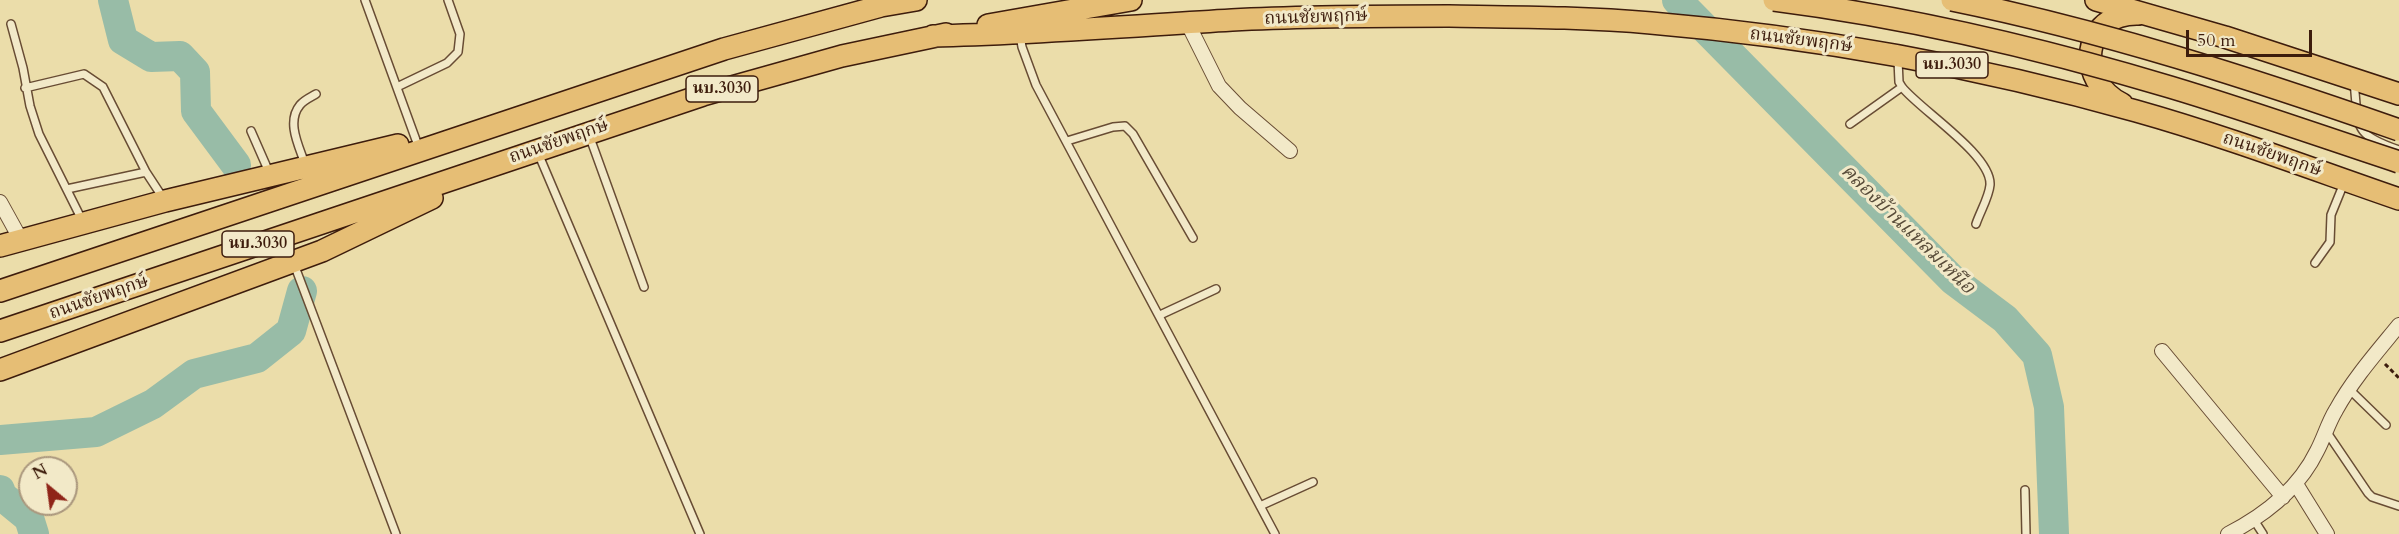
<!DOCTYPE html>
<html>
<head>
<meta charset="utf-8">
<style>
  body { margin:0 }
  #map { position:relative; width:2399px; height:534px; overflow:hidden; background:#ebddaa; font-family:Cardo,serif }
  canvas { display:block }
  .north { position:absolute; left:18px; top:456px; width:60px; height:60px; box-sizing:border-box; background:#f2e9c8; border:2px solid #aa977d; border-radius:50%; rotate:331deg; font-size:16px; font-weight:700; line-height:24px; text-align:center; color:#3d1c0c }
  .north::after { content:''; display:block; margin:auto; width:21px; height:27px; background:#8f2418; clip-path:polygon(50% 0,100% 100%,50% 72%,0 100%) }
  .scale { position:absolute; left:2186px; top:30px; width:126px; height:27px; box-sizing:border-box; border:3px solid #3d1c0c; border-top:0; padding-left:8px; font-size:18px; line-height:21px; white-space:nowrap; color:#3d1c0c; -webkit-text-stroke:4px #f2e9c8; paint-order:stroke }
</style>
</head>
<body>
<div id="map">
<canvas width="2399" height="534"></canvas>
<div class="north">N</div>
<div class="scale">50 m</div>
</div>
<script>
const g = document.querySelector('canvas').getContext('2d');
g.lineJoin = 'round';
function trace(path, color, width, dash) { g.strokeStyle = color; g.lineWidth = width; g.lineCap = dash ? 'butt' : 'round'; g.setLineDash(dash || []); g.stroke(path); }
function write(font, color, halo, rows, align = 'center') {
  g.font = font + ' Cardo,"Noto Serif Thai",serif'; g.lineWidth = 6; g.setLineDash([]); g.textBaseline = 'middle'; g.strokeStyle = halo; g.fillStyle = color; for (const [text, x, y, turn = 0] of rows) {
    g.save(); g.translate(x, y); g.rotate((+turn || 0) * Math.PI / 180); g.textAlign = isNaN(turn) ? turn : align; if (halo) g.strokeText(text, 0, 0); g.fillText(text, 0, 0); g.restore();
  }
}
trace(new Path2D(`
  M113 0 123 40 151 57 180 56 195 72 196 111 236 165
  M1677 0 1953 280 2005 319 2037 355 2049 407 2054 534
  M0 440 96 432 153 404 194 374 257 358 291 331 302 291
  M0 490 2 496 29 518 34 534`), '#98bca7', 30);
const lane = new Path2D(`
  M365 0 416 140
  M11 24 23 68 30 106 39 134 82 220
  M1020 35 1022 47 1036 85 1275 534
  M1898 60 1899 82 1902 87C1919 109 1992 155 1990 185 1989 197 1980 212 1976 224
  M2354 82C2359 128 2352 134 2399 150
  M397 87 447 63 458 52 460 34 448 0
  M25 88 84 74 103 87 146 172
  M1850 124 1902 87
  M251 131 269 172
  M589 135 644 287
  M1067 141 1113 127 1125 126 1133 134 1193 238
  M538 153 700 534
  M305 164C299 146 286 122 300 105 304 100 311 97 316 94
  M67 189 146 172 163 198
  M2315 263 2330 242 2331 215 2344 183
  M294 264 396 534
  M1160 315 1216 289
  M2349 389 2386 425
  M2326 431 2368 493 2372 497 2399 506
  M2025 490 2026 534
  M1260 506 1313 482
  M2254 520 2263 534`);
const street = new Path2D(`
  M1188 24 1219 86 1240 108 1290 151
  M0 202 21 240
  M2162 351 2283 497
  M2296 484 2327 534
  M2228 534C2265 515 2298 490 2317 451 2324 438 2328 423 2336 410 2353 379 2377 352 2399 325`);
const primary = new Path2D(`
  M2096 0 2225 37 2399 94
  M988 25 1131 0
  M933 36C1033 34 1132 26 1232 20 1304 16 1377 16 1449 16 1516 17 1584 17 1651 23 1816 37 1977 66 2136 111 2225 136 2312 169 2399 199
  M2122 104C2075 81 2081 13 2138 14
  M0 246 165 201 398 145
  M0 291 724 49 881 6 916 0
  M0 331 703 95 842 56 946 34
  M0 370 322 251 432 198`);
trace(lane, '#684c34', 10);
trace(street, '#684c34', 16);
trace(primary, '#3d1c0c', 24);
trace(new Path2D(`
  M2385 364 2399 378`), '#3d1c0c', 3, [4.5, 3]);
trace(lane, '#f2e9c8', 7);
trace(street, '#f2e9c8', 14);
trace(primary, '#e6be75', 21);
const primaryBridge = new Path2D(`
  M1774 0C1908 17 2040 48 2170 87 2247 110 2323 137 2399 162
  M1952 0C2104 31 2253 79 2399 130`);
trace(primaryBridge, '#3d1c0c', 24, []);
trace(primaryBridge, '#e6be75', 21);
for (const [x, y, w] of [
  [1952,65,72],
  [722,89,72],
  [258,244,72]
]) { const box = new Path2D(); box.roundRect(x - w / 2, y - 13, w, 26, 4.5); g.fillStyle = '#f2e9c8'; g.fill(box); trace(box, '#3d1c0c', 1.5); }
write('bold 16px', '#3d1c0c', null, [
  ["นบ.3030",1952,65],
  ["นบ.3030",722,89],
  ["นบ.3030",258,244]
]);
write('18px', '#3d1c0c', '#f2e9c8', [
  ["ถนนชัยพฤกษ์",1316,18,-2],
  ["ถนนชัยพฤกษ์",1801,41,7],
  ["ถนนชัยพฤกษ์",559,142,-19],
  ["ถนนชัยพฤกษ์",2272,155,19],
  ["ถนนชัยพฤกษ์",99,298,-19]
]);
write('italic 20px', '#584c3a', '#f2e9c8', [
  ["คลองบ้านแหลมเหนือ",1907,230,44]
]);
</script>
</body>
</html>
